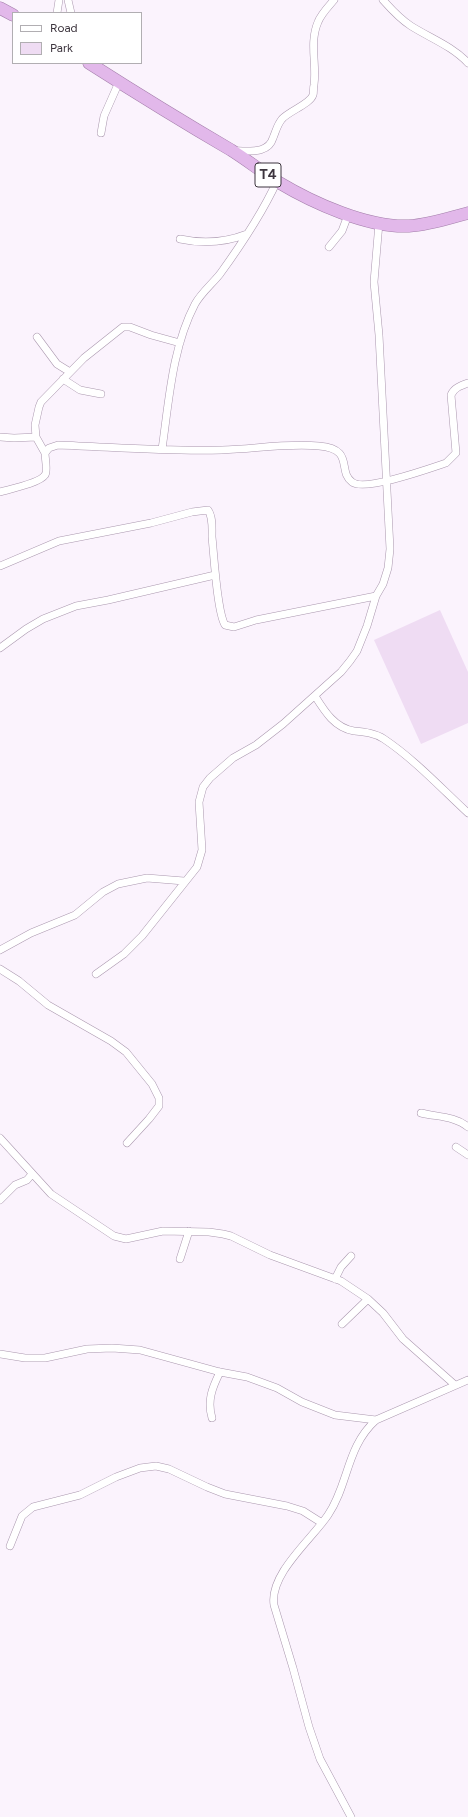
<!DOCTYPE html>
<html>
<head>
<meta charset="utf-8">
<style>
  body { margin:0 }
  #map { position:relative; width:468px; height:1817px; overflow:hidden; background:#fbf3fd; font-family:Figtree,sans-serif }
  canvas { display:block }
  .legend { position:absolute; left:12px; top:12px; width:130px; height:52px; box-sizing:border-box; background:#fff; border:1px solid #b1aeb2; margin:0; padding:5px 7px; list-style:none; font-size:12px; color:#3d353e }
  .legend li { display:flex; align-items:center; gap:8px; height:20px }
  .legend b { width:20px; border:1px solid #b1aeb2 }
</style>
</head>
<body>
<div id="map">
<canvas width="468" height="1817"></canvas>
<ul class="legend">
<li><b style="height:5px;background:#fff"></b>Road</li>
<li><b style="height:11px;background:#efdcf3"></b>Park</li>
</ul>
</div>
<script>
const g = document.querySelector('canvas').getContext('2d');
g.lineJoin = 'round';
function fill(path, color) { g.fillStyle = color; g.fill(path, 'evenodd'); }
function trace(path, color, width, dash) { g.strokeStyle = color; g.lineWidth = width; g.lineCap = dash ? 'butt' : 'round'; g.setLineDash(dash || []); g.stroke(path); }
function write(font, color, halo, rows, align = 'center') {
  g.font = font + ' Figtree,sans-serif'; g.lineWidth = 3; g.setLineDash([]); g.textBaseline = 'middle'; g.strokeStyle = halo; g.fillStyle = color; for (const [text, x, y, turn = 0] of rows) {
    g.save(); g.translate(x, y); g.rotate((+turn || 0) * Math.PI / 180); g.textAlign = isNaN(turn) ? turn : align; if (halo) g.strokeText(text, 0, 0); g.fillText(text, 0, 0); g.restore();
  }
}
fill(new Path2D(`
  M440 610 468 672V723L421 744 374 640Z`), '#efdcf3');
const minor = new Path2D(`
  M68 0 71 13
  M383 0C391 9 400 19 411 26 430 38 452 46 468 63
  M57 13 59 0
  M101 133 104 116 119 82
  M233 151C247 150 268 155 273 138 276 131 277 125 282 119 289 111 310 104 313 95 314 92 313 88 314 85 317 64 309 43 318 22 321 14 328 7 334 0
  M180 239C203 244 224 243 247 234
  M329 247 342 231 348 215
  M37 337 57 364 70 372
  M63 379 80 390 101 394
  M0 437 14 438 36 437
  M162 449C169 401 172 348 195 304 201 293 212 284 220 274 241 245 262 214 277 181
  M45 453 36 437 35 425 39 407 41 402 84 358 123 327H130L151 335 180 343
  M0 492C10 489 40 483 45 475 48 471 45 459 45 453L49 448 58 445C113 447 168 452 222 450 255 449 286 443 319 446 355 449 337 471 352 482 364 492 431 468 446 463L456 453 451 395C454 388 460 386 468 383
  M0 566 59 541 151 523 192 512 208 510C213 517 212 529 212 537 214 555 217 612 225 625L234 627 256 620 376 596
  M0 648 26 629 43 619 76 606 108 600 215 575
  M315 696C325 712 335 728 354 731 364 732 375 733 384 739 414 759 441 788 468 813
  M0 950 31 933 75 915 103 892 118 884 147 878 184 881
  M0 969 19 981 48 1005 111 1041 126 1052 152 1084 159 1098V1106L149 1119 127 1143
  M96 974 124 954 142 936 197 867 202 850 199 802 203 787 210 778 233 758 256 745 283 724 341 672 350 661 357 651 367 626 376 596 383 584 388 568 390 549 379 335 374 282 379 223
  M421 1113C437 1117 455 1116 468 1127
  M0 1138 51 1194 114 1236 126 1239 163 1231 209 1232 223 1234 231 1236 270 1255 341 1281 368 1299 383 1313 403 1339 455 1385
  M456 1147 468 1155
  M0 1200 15 1185 27 1180 32 1174
  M180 1259 189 1231
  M335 1279 341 1267 351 1256
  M342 1324 368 1299
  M0 1354 25 1358H45L87 1349 112 1348 140 1350 220 1372 247 1377 277 1388 302 1402 335 1415 376 1420
  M212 1418C207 1401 212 1388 220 1372
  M10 1546 22 1516 33 1507 80 1495 116 1477 140 1468 156 1466 169 1469 207 1487 225 1494 287 1506 303 1511 322 1523
  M351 1817 320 1759 309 1727 293 1668 274 1605C269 1574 312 1539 328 1515 349 1484 346 1447 376 1420L468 1380`);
const trunk = new Path2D(`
  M0 8 13 15
  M89 63C136 93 183 122 231 150 247 160 262 172 278 182 313 203 368 228 409 226 429 225 449 218 468 213`);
trace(minor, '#aa97ae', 8);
trace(trunk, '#a37eaa', 13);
trace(minor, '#fff', 7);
trace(trunk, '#e2b8ea', 12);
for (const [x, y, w] of [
  [268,175,26]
]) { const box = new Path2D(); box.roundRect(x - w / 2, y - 12, w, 24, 3); g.fillStyle = '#fff'; g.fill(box); trace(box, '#3d353e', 1); }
write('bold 14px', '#3d353e', null, [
  ["T4",268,175]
]);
</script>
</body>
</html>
